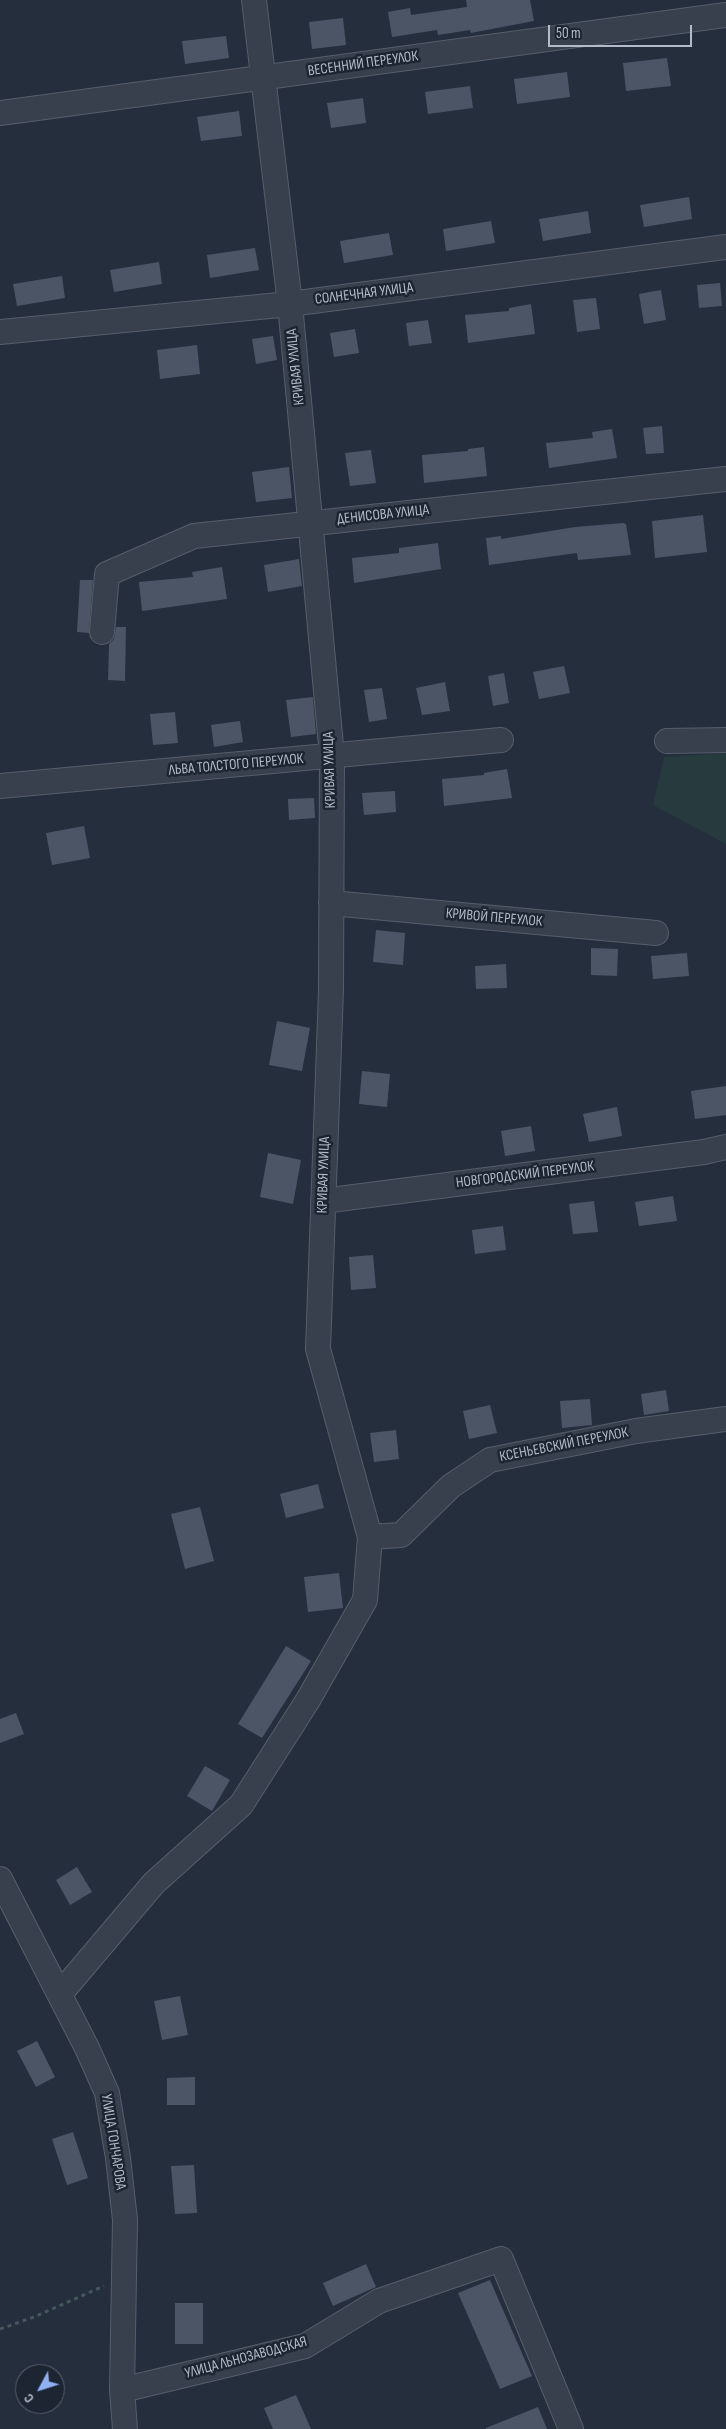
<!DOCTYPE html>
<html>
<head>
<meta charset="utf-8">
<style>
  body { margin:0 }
  #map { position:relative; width:726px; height:2429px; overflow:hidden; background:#252e3d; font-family:"Sofia Sans Condensed",sans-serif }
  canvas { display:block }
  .north { position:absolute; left:15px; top:2364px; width:50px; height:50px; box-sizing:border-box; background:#1d2532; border:1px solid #59616e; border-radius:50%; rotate:230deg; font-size:14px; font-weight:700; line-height:20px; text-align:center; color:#b4bbc8 }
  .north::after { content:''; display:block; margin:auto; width:18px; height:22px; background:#8db1f4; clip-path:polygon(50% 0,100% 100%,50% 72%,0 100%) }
  .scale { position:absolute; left:548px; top:25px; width:144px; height:22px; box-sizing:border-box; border:2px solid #b4bbc8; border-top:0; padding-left:6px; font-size:15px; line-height:18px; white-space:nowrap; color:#b4bbc8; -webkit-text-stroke:4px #1d2532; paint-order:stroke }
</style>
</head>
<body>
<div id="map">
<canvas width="726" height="2429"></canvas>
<div class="north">С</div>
<div class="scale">50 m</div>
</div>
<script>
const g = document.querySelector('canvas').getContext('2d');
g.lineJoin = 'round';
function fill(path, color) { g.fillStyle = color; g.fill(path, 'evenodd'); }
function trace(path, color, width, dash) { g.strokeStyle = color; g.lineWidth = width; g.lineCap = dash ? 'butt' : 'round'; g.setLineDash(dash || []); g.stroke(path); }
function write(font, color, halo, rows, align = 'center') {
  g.font = font + ' "Sofia Sans Condensed",sans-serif'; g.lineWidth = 5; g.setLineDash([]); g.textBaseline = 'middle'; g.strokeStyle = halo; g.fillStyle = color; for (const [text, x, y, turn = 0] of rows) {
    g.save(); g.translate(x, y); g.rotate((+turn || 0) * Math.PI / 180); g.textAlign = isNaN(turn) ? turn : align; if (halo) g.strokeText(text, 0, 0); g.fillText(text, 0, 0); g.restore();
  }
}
fill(new Path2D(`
  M726 753V844L653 805 664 757Z`), '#273a3e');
fill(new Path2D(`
  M466 0H530L534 21 471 33 470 30 438 35 437 30 392 37 388 12 410 8 411 15 467 7Z
  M343 18 346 45 312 49 309 22Z
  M226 36 229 58 185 64 182 41Z
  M667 58 671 86 626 91 623 63Z
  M567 72 570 97 517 104 514 79Z
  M470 86 473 108 428 114 425 92Z
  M363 98 366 123 331 128 327 103Z
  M239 111 242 136 201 141 197 117Z
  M689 197 692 219 644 227 640 205Z
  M588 211 591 233 543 241 539 219Z
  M491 221 495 243 446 251 443 229Z
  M389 233 393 255 344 263 340 241Z
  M255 248 259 270 210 278 207 255Z
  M159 262 162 284 114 292 110 270Z
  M62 276 65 298 17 306 13 284Z
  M720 283 722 306 699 308 697 285Z
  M661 290 666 320 644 324 639 294Z
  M596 298 600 329 577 332 573 300Z
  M531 304 535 334 468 343 465 315 509 311V308Z
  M428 320 432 343 409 346 406 323Z
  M355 329 359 353 334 357 330 333Z
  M273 336 277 360 256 364 252 339Z
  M197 345 200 374 160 379 157 350Z
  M662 426 664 453 646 454 643 428Z
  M612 429 617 458 549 468 546 443 593 438 592 432Z
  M484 447 487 476 424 483 422 455 468 451V449Z
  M371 450 376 483 350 486 345 453Z
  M289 467 292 498 256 502 252 472Z
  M703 515 707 552 655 558 652 521Z
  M623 523 626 524 631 555 578 560 577 553 489 565 486 538 501 536V539L575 527Z
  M438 543 441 569 354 583 352 558 399 553V548Z
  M299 559 302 586 268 592 264 565Z
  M222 567 227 599 142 611 139 582 193 577 192 572Z
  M80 580H93L89 633 77 632Z
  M116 627H126L125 681 108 680 109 644 114 639Z
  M564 666 570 693 539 699 533 672Z
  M504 673 509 703 493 706 488 676Z
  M445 682 450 711 422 715 416 688Z
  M382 688 387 719 369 722 364 690Z
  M313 697 316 734 291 737 286 700Z
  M175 712 178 743 153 745 150 714Z
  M240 721 243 742 214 747 211 725Z
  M507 769 512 798 444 806 442 779 484 775V773Z
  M395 791 396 812 364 815 362 793Z
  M314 798 315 818 289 820 288 799Z
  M84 826 90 858 52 865 46 833Z
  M376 930 405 933 403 965 373 962Z
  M591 948 618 949 617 976 591 975Z
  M687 953 689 976 653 979 651 956Z
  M506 964 507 988 476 989 475 966Z
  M277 1021 310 1028 302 1071 269 1065Z
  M362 1071 390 1074 387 1107 359 1104Z
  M726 1086V1115L695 1119 691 1091Z
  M617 1107 622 1136 589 1142 583 1114Z
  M531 1126 535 1151 505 1156 501 1131Z
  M268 1153 301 1160 293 1204 260 1197Z
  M673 1196 677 1221 639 1226 635 1202Z
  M594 1201 598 1232 573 1234 569 1204Z
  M503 1226 506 1250 475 1254 472 1230Z
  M373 1255 376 1288 351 1290 349 1257Z
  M666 1390 669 1411 644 1415 641 1394Z
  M590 1399 592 1425 562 1428 560 1401Z
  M490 1405 497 1433 469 1439 463 1411Z
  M396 1430 399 1459 374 1462 370 1433Z
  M318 1484 324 1508 286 1518 280 1494Z
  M200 1507 214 1561 185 1569 171 1514Z
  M339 1573 343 1608 308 1612 304 1577Z
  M286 1646 311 1661 262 1738 238 1724Z
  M16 1713 24 1734 0 1743V1719Z
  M205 1766 230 1780 212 1811 187 1796Z
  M77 1867 92 1892 70 1905 56 1880Z
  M180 1996 188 2035 162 2040 154 2001Z
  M37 2041 55 2077 36 2087 17 2051Z
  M195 2077V2105H167V2078Z
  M73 2132 88 2178 67 2185 52 2139Z
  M194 2165 197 2213 175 2214 171 2166Z
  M366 2264 376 2287 333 2306 323 2283Z
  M490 2280 532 2376 500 2389 458 2293Z
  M175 2303H203V2344H175Z
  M296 2395 311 2429H273L264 2408Z
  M538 2407 547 2429H486V2428Z`), '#4b5566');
const minor = new Path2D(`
  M0 113 726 15
  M0 332 290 304 726 247
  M102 632 107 574 194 536 726 479
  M667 741 726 740
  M0 786 501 740
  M331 903 656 933
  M323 1201 704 1152 726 1147
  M370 1537 401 1535 451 1486 490 1460 636 1431 726 1419
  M0 1879 87 2048 107 2093 118 2158 125 2220 122 2390 125 2429
  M60 1994 154 1883 241 1805 308 1700 365 1600 370 1537 318 1349 331 990 332 756 290 304 254 0
  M122 2390 305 2346 379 2301 501 2259 571 2429`);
trace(minor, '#565e6b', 26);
trace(new Path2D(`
  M0 2329 34 2317 104 2286`), '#44575b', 3, [4, 4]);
trace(minor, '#38404d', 24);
write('15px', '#b4bbc8', '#1d2532', [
  ["ВЕСЕННИЙ ПЕРЕУЛОК",363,64,-8],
  ["СОЛНЕЧНАЯ УЛИЦА",364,294,-7],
  ["КРИВАЯ УЛИЦА",296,367,-96],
  ["ДЕНИСОВА УЛИЦА",383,515,-6],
  ["ЛЬВА ТОЛСТОГО ПЕРЕУЛОК",236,765,-5],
  ["КРИВАЯ УЛИЦА",330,770,-92],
  ["КРИВОЙ ПЕРЕУЛОК",494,918,5],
  ["КРИВАЯ УЛИЦА",324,1175,-88],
  ["НОВГОРОДСКИЙ ПЕРЕУЛОК",525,1175,-7],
  ["КСЕНЬЕВСКИЙ ПЕРЕУЛОК",564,1445,-11],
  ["УЛИЦА ГОНЧАРОВА",113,2142,81],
  ["УЛИЦА ЛЬНОЗАВОДСКАЯ",246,2358,-15]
]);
</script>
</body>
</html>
